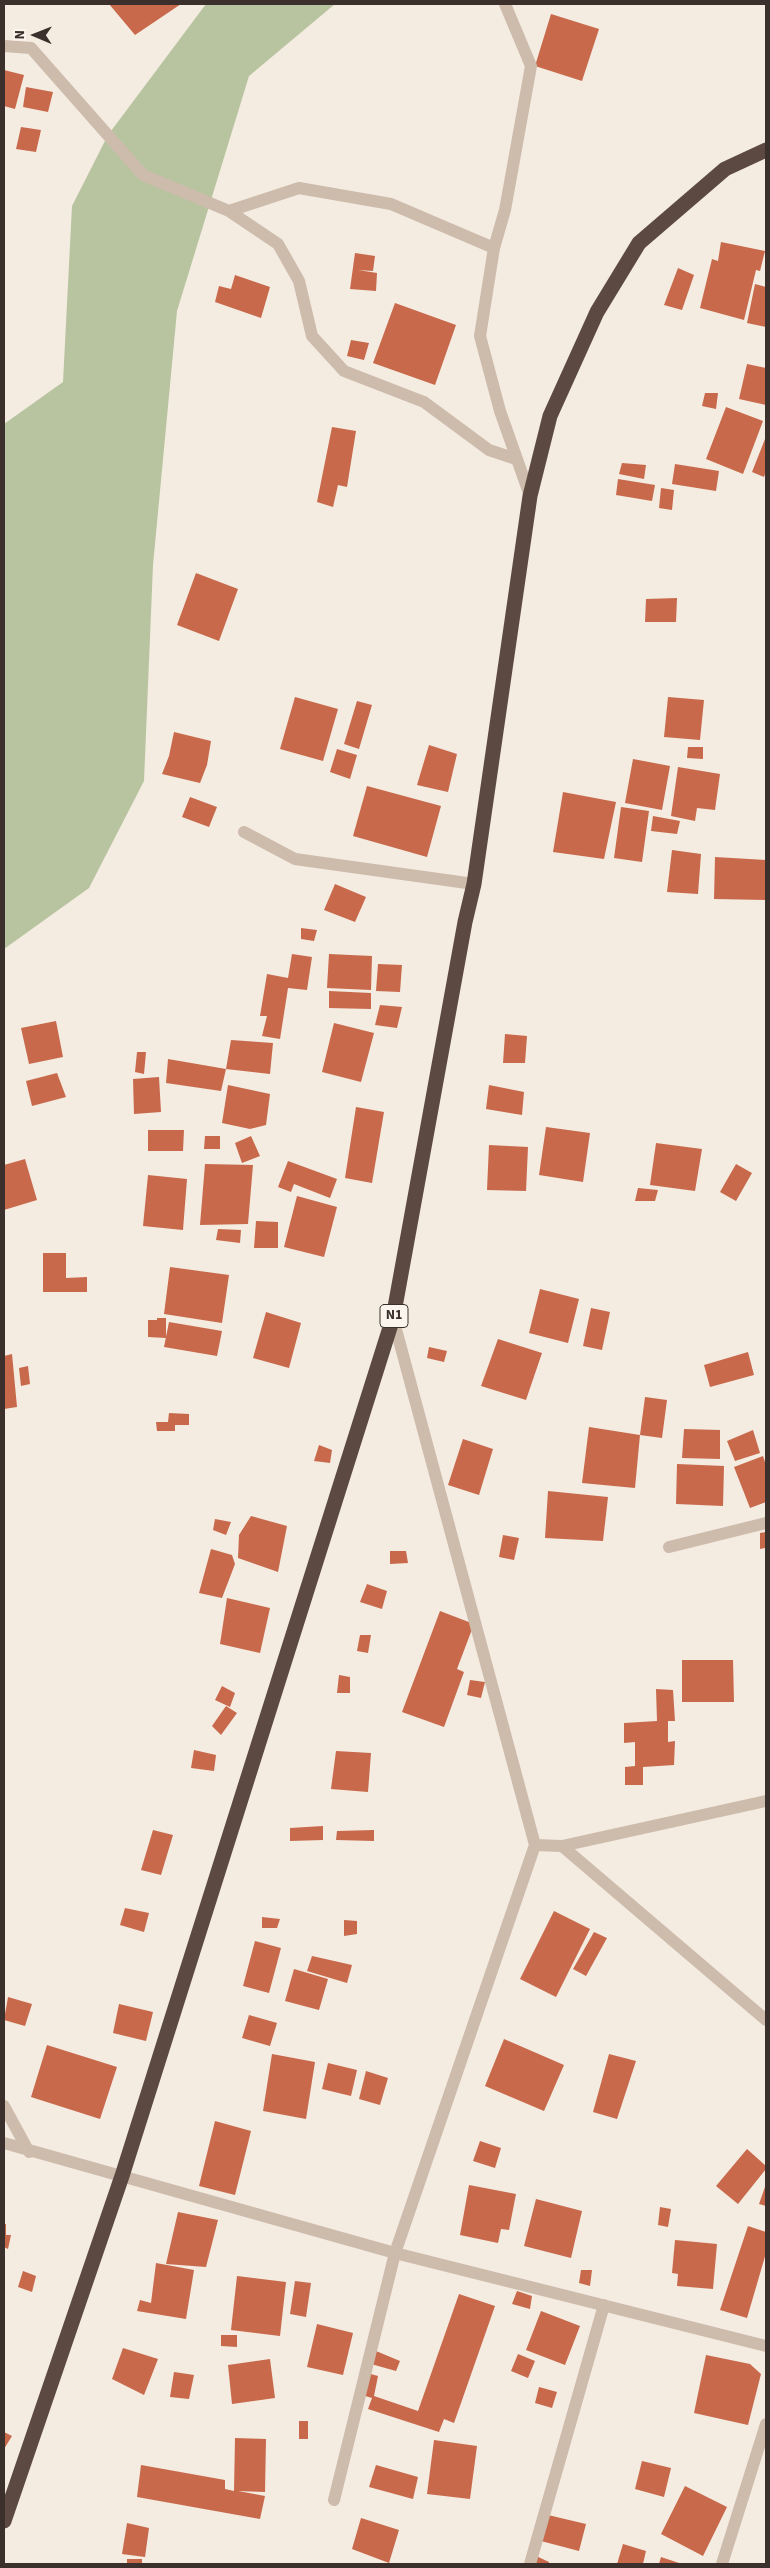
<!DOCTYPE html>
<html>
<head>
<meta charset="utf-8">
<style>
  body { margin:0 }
  #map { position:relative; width:770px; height:2568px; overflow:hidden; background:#f4ebe1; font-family:"Source Sans 3",sans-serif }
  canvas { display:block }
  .frame { position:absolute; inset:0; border:5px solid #3b302b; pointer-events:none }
  .north { position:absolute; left:10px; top:10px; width:50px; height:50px; -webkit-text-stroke:4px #fbf5ee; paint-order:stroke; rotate:271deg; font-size:14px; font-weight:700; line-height:20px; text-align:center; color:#3b302b }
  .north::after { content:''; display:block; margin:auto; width:18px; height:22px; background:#3b302b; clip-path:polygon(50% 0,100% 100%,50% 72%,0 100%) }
</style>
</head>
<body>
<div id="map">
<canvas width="770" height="2568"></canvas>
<div class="frame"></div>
<div class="north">N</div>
</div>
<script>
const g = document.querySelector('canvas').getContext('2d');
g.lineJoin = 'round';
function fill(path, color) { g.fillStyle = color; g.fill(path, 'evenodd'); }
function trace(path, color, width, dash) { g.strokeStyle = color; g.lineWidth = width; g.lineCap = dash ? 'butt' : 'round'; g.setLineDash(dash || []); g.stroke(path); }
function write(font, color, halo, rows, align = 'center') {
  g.font = font + ' "Source Sans 3",sans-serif'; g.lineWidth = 5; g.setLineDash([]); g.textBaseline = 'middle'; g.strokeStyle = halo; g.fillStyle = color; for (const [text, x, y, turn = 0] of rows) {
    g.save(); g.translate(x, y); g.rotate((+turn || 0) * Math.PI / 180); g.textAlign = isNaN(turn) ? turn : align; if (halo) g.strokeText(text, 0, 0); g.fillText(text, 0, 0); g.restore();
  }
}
fill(new Path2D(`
  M206 4H335L249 76 177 311 153 565 144 781 89 888 4 949V424L63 382 72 206 108 135Z`), '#b8c4a0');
fill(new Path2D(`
  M109 4H181L135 35Z
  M551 14 599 29 582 81 535 66Z
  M4 70 24 75 15 109 4 106Z
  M26 87 53 92 48 112 23 107Z
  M21 127 41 130 36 152 16 149Z
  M721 242 765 251 760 271 756 270 744 320 700 308 712 259 718 261Z
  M355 253 375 256 373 271 358 270 377 273 376 291 350 289Z
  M678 268 694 275 682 310 664 305Z
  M235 275 270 287 261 318 215 302 219 286 231 289Z
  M755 284 766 287V327L747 323Z
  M395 303 456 325 435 385 373 363Z
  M351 340 369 343 364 360 347 356Z
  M747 364 766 368V405L739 399Z
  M705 393H718L716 409 702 406Z
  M726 407 763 421 743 474 706 459Z
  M332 427 356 431 347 487 338 485 333 507 317 502Z
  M765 439 766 471 764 477 752 472Z
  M622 463 646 465 644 479 619 474Z
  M675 464 719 471 716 491 672 484Z
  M618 479 655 485 652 501 616 495Z
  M661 488 674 490 672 510 659 508Z
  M196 573 238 589 219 641 177 625Z
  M677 598 676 622H645L646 599Z
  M295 697 338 709 323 761 280 749Z
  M668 697 704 700 700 740 664 737Z
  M357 701 372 705 359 749 344 744Z
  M174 732 211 741 207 765 200 783 162 774 169 756Z
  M429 745 457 754 448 792 417 785Z
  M688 747H703V759L687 758Z
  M337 749 357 755 350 779 330 772Z
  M633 759 670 766 662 810 625 803Z
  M678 767 720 774 715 810 697 808 695 821 671 816Z
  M367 786 441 806 427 857 353 836Z
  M563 792 616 802 604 859 553 852Z
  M190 797 217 807 209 827 182 817Z
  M621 807 649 811 642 862 614 858Z
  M653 816 680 821 677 834 651 831Z
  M672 850 701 854 698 894 667 892Z
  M715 857 766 860V900L714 899Z
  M335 884 366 897 355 922 324 910Z
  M301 928 317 930 314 941 301 939Z
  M292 954 312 957 307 990 288 988 280 1039 262 1036 267 1016H260L267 974 288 978Z
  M329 954 372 956 371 990 327 988Z
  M378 964 402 965 400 992 376 991Z
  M329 991 371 993V1009L329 1008Z
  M380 1005 402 1007 397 1028 375 1025Z
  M56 1021 63 1057 29 1064 21 1028Z
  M334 1023 374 1033 361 1082 322 1072Z
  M505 1034 527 1036 525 1063H503Z
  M231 1040 273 1043 270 1074 226 1069Z
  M137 1052H146L144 1074 135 1072Z
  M168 1059 226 1069 221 1091 166 1083Z
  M57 1073 66 1097 32 1106 26 1081Z
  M159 1077 161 1112 134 1114 133 1079Z
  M228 1085 270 1094 266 1125 250 1129 222 1123Z
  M489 1085 524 1092 522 1115 486 1109Z
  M356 1107 384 1112 372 1183 345 1178Z
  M546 1127 590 1133 583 1182 539 1175Z
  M148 1130H184L183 1151H148Z
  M205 1136H220V1149H204Z
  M251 1136 260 1156 242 1163 235 1143Z
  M656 1143 702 1149 695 1191 650 1185Z
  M489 1145 528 1147 526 1191 487 1190Z
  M25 1159 37 1200 4 1210V1165Z
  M288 1161 337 1179 330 1198 294 1184 291 1192 278 1187Z
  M205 1164 253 1165 248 1224 200 1225Z
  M736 1164 752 1173 736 1201 720 1192Z
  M148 1175 187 1179 183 1230 143 1226Z
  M638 1188 658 1190 655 1201H635Z
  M297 1196 337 1207 324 1257 284 1247Z
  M256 1221 278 1222V1248H254Z
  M218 1229 241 1230 240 1243 216 1240Z
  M43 1253H66V1278L87 1277V1292H43Z
  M170 1267 229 1275 222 1323 164 1314Z
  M540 1289 579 1299 568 1343 529 1333Z
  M591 1308 610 1312 602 1350 583 1346Z
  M266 1312 301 1323 289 1368 253 1358Z
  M157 1318H166V1338L148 1337V1320H157Z
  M169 1322 222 1331 217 1356 164 1347Z
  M498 1339 542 1353 526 1400 481 1386Z
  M429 1347 447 1351 444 1362 427 1358Z
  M748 1352 754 1375 710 1387 704 1365Z
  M12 1354 17 1407 4 1409V1356Z
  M28 1366 30 1384 21 1386 19 1368Z
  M645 1397 667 1400 662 1438 640 1435Z
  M169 1413 189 1414V1425H175V1431H157L156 1422H168Z
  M589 1427 640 1435 635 1488 582 1483Z
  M684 1429 720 1430V1459L682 1458Z
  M753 1430 760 1453 735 1461 727 1441Z
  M463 1439 493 1449 479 1495 448 1485Z
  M319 1445 332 1450 330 1463 314 1461Z
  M763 1456 766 1465V1502L750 1508 734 1467Z
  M677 1464 724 1466 723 1506 676 1504Z
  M548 1491 608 1497 603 1541 545 1538Z
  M251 1516 287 1526 278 1572 238 1558 239 1535Z
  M215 1519 231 1522 226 1535 213 1530Z
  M766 1532V1553H765V1548L760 1549V1533Z
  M503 1535 519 1538 514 1560 499 1557Z
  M211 1549 232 1555 235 1564 222 1598 199 1593Z
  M390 1551H406L408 1563 390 1564Z
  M367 1584 387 1591 382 1609 360 1602Z
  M227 1598 270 1608 260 1653 220 1644Z
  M440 1611 474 1624 457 1669 464 1672 444 1727 402 1712Z
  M360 1635H371L368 1653 357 1651Z
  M682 1660H733L734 1702H682Z
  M339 1675 350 1677V1693H337Z
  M470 1680 485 1682 481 1698 467 1695Z
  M222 1686 235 1693 230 1707 215 1700Z
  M656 1689 673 1690 675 1721H668V1742L675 1741 674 1765 643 1767V1785H625V1767L635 1766V1742L624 1743V1723L657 1721Z
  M226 1706 237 1713 221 1735 212 1726Z
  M194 1750 216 1755 214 1771 191 1768Z
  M336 1751 371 1753 368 1792 331 1789Z
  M323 1826V1840L290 1841V1828Z
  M153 1830 173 1835 161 1875 141 1870Z
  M374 1830V1841L336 1840 337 1831Z
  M125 1908 149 1913 144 1932 120 1925Z
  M554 1911 590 1929 556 1997 520 1979Z
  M262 1917 280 1919 277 1928H262Z
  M344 1920 357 1921V1934L344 1936Z
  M594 1932 607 1938 586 1976 573 1969Z
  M255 1941 281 1948 269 1993 243 1986Z
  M312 1956 352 1965 347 1983 307 1971Z
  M294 1969 328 1979 319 2010 285 2001Z
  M8 1997 32 2004 25 2026 4 2020Z
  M119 2004 153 2012 146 2041 113 2033Z
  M249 2015 277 2023 270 2046 242 2038Z
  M504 2039 564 2065 544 2111 485 2086Z
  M47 2045 117 2067 100 2119 31 2097Z
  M272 2054 315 2062 306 2119 263 2111Z
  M609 2054 636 2061 617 2119 593 2112Z
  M328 2063 357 2070 351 2096 322 2089Z
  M366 2071 388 2078 380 2105 359 2099Z
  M215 2121 251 2131 235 2195 199 2186Z
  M480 2141 501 2148 495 2168 473 2161Z
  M747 2149 766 2166V2169L738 2204 716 2186Z
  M766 2184V2206L759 2204Z
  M469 2185 516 2194 509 2230 501 2229 498 2243 460 2235Z
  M536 2199 582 2211 571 2258 524 2246Z
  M660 2207 671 2209 668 2227 658 2225Z
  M178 2212 218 2220 206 2267 166 2264Z
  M4 2224H6V2235H11L8 2249 4 2247Z
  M748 2226 766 2232V2253L747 2318 720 2310Z
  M675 2240 717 2244 713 2289 677 2286 678 2274 672 2273Z
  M156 2263 194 2270 186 2319 137 2311 140 2300 151 2303Z
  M581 2270H592L590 2286 579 2283Z
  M23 2271 36 2276 32 2292 18 2287Z
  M237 2276 286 2282 280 2336 231 2330Z
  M295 2281 311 2283 306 2317 290 2314Z
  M517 2291 532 2296 530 2309 512 2304Z
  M459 2294 495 2306 454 2423 444 2419 439 2432 368 2409 372 2398 362 2395 367 2373 378 2376 374 2396 418 2411Z
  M541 2311 580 2326 565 2365 526 2350Z
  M317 2324 353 2333 343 2375 307 2367Z
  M221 2335H237V2347L221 2346Z
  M123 2348 158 2359 144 2395 112 2379Z
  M376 2351 400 2361 396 2371 371 2364Z
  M518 2354 535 2361 528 2378 511 2371Z
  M706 2355 750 2364 761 2374 748 2425 694 2413Z
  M270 2359 275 2398 232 2404 228 2365Z
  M174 2372 194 2375 189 2399 170 2397Z
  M539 2387 557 2392 552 2408 535 2403Z
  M299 2421H308V2439H299Z
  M4 2432 12 2436 4 2449Z
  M235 2438 266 2439 265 2492 238 2491 265 2496 260 2519 137 2497 141 2465 225 2480V2489L234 2491Z
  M434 2440 477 2446 470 2499 427 2494Z
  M642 2461 671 2468 664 2497 635 2489Z
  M376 2465 418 2477 413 2499 369 2487Z
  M685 2486 727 2507 703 2556 661 2534Z
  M548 2515 586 2524 579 2551 541 2541Z
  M361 2518 399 2530 389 2563 352 2549Z
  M127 2523 149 2528 145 2557 122 2554Z
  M623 2544 646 2551 643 2564H617Z
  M534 2555 549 2562V2564H531Z
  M661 2557 682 2564H659Z
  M127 2559H142V2564H127Z`), '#c8694b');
trace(new Path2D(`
  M505 4 531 66 505 210 494 248 480 336 500 411 530 496
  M4 46 31 48 143 175 229 211 299 188 391 204 494 248
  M229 211 278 244 299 281 312 336 344 371 424 402 489 450 516 459
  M244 832 295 859 474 884
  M393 1318 535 1845 562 1846 766 1801
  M669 1547 766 1523
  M562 1846 766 2020
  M4 2106 29 2152
  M4 2143 395 2253 766 2346
  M334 2500 395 2253 535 1845
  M530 2564 604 2305
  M722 2564 766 2424`), '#cdbbac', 12);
trace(new Path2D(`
  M4 2521 122 2176 393 1318 465 922 474 884 530 496 550 416 597 312 639 243 725 169 766 150`), '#5c4a42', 15);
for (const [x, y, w] of [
  [394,1316,28]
]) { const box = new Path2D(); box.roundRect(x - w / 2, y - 11.5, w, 23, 4); g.fillStyle = '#fbf5ee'; g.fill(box); trace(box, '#3b302b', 1); }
write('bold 14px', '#3b302b', null, [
  ["N1",394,1316]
]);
</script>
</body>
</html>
